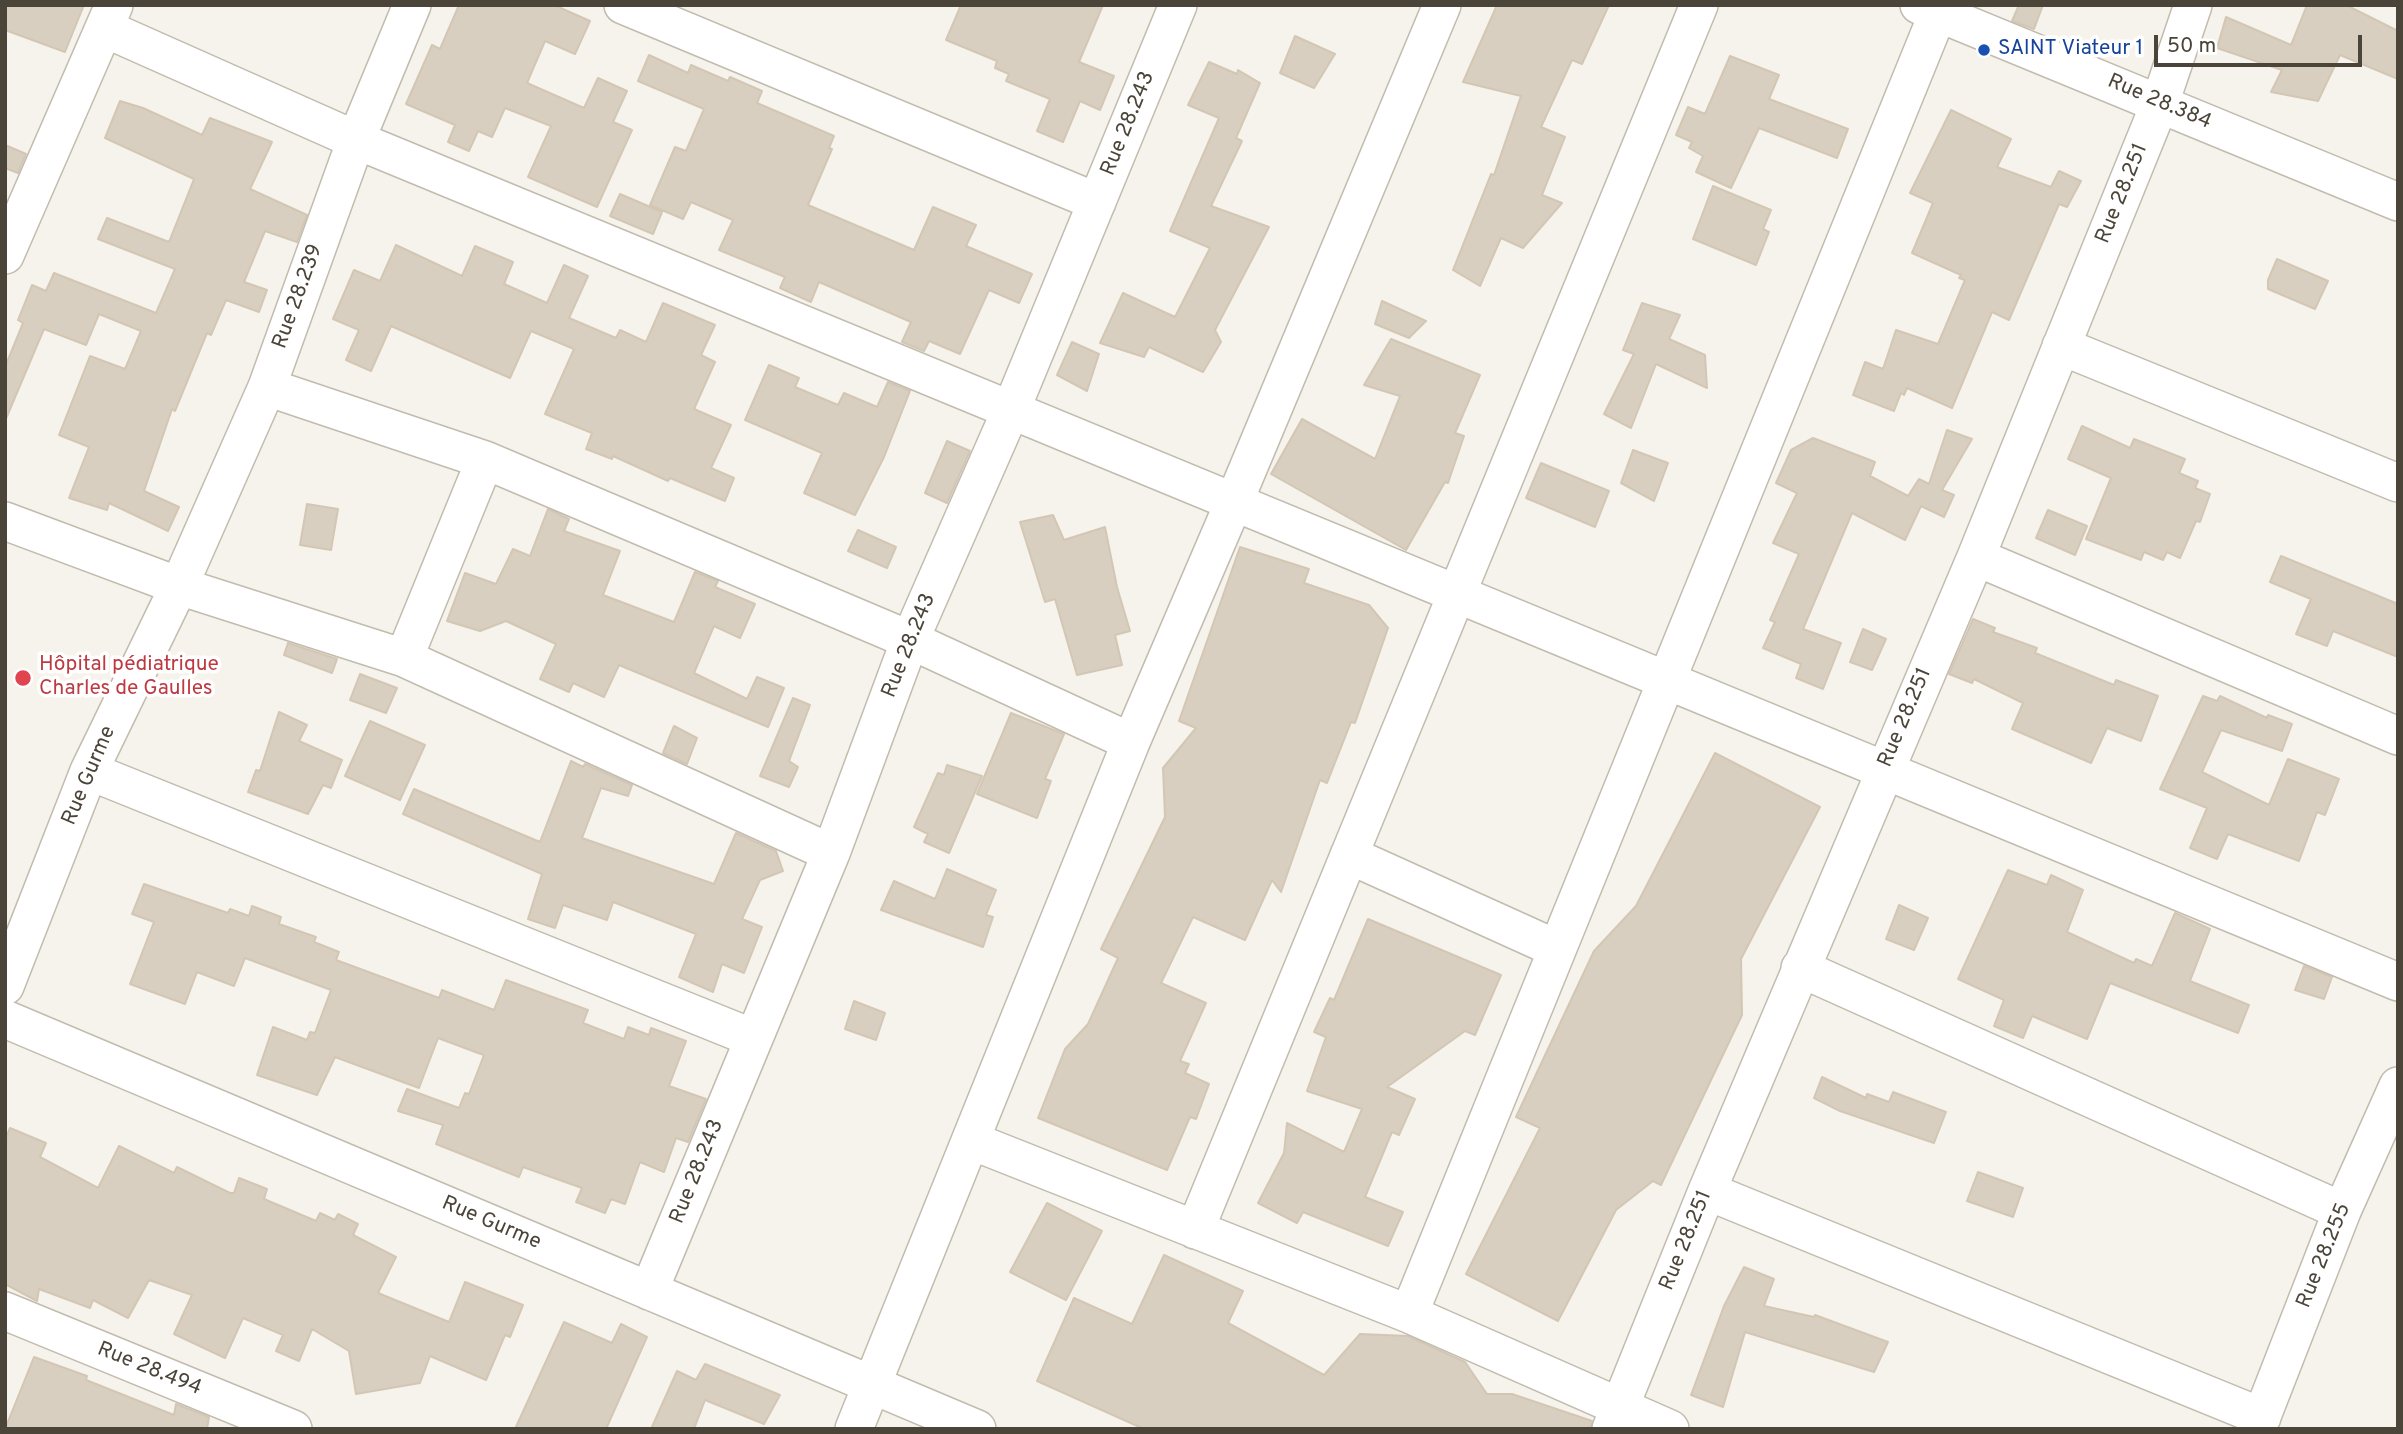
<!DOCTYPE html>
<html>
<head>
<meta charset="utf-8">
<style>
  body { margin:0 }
  #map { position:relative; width:2403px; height:1434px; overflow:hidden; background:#f6f3ec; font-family:Overpass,sans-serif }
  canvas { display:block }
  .frame { position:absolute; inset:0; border:7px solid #4b4439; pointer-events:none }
  .scale { position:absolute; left:2154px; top:35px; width:208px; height:32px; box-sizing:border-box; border:4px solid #4b4439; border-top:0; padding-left:9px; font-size:21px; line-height:24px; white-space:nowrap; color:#4b4439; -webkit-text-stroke:5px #fff; paint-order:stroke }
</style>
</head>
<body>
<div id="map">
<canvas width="2403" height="1434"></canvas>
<div class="frame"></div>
<div class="scale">50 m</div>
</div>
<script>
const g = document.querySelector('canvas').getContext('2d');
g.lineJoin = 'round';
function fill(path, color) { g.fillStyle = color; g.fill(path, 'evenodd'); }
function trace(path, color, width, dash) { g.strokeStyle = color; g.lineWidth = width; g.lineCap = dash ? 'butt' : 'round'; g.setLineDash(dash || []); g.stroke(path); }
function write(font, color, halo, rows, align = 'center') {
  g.font = font + ' Overpass,sans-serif'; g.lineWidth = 7; g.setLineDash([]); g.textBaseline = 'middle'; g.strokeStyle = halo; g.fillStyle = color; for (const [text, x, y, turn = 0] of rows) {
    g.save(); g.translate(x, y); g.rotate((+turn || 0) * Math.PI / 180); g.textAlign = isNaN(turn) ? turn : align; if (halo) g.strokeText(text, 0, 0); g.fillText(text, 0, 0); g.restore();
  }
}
const building = new Path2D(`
  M5 5H84L65 52 5 30Z
  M459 5H554L590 21 575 54 545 41 527 83 584 108 598 78 627 91 613 122 632 130 597 207 528 177 551 126 505 108 492 137 478 131 469 151 448 142 455 125 406 104 432 45 440 49Z
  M961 5H1103L1079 62 1114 76 1100 110 1080 101 1063 142 1037 131 1050 99 1006 81 1009 74 995 68 997 61 946 40Z
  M1497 5H1609L1582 64 1572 60 1541 127 1565 137 1542 195 1562 203 1523 248 1501 238 1480 286 1453 270 1491 174 1494 175 1521 96 1463 82Z
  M2019 5H2043L2034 29 2012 21Z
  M2307 5H2346L2398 31V79L2340 55 2318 101 2271 92 2282 70 2217 48 2226 17 2291 45Z
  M1295 36 1335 54 1314 88 1280 73Z
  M649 55 688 73 691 65 728 81 730 77 762 91 757 103 834 136 829 148 832 149 808 205 914 250 933 207 976 225 966 246 1032 274 1019 303 989 290 960 354 929 341 924 351 902 342 911 322 819 282 811 302 780 288 785 277 719 250 733 220 691 202 683 219 650 205 675 147 686 151 704 109 638 81Z
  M1730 56 1779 75 1769 99 1848 129 1837 158 1759 128 1731 188 1696 172 1703 156 1689 148 1692 142 1676 135 1688 107 1705 114Z
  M1209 62 1237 74 1238 70 1260 83 1236 138 1242 141 1211 206 1269 227 1215 330 1221 342 1203 372 1149 347 1144 357 1100 343 1123 293 1175 317 1210 248 1170 231 1219 118 1188 105Z
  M120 101 143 108 202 135 210 118 272 142 250 189 307 215 297 242 265 231 244 282 267 290 259 312 226 300 211 335 207 333 175 411 172 409 144 491 179 507 168 531 109 503 107 510 69 498 89 447 59 435 90 356 125 369 141 331 99 314 86 345 44 329 5 421V367L23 323 18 320 32 285 46 291 54 273 156 313 175 269 98 239 107 218 169 242 194 179 105 138Z
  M1951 110 2011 139 1997 167 2051 187 2059 171 2081 181 2067 207 2059 204 2009 320 1992 312 1952 408 1907 388 1904 395 1901 393 1894 411 1853 395 1865 362 1883 369 1896 330 1938 344 1965 280 1959 278 1961 275 1912 253 1933 203 1910 193Z
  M5 145 26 154 18 173 5 168Z
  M1713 186 1771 210 1763 229 1769 232 1756 265 1693 239Z
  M620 194 662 212 653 234 610 216Z
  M396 245 462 276 475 246 513 262 504 284 547 303 564 265 588 276 569 318 616 338 620 330 646 342 663 303 715 325 701 355 715 362 694 409 731 425 711 468 734 478 725 501 670 478 668 481 613 456 612 459 586 449 592 433 545 414 574 349 531 331 510 378 391 326 371 371 346 360 359 330 333 319 354 270 380 281Z
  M2277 259 2328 281 2315 309 2268 289V280Z
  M1382 301 1426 321 1409 338 1375 324Z
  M1642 303 1680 315 1669 339 1705 355 1707 388 1656 364 1631 428 1604 414 1634 354 1623 350Z
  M1391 339 1480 375 1455 433 1464 436 1448 483 1445 482 1406 550 1271 474 1302 419 1375 459 1400 396 1364 385Z
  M1072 342 1099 354 1087 391 1057 375Z
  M769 365 799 378 795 387 838 405 844 393 877 407 888 382 910 391 884 457 855 515 804 493 822 453 745 420Z
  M2082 426 2130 448 2134 439 2185 459 2179 473 2198 481 2195 488 2210 494 2200 522 2196 521 2180 558 2167 552 2163 560 2144 552 2141 560 2086 539 2111 478 2068 459Z
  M1947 430 1972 439 1942 490 1954 495 1944 517 1921 506 1905 540 1852 513 1803 629 1841 643 1823 689 1796 678 1801 664 1763 648 1775 622 1770 620 1799 554 1773 543 1797 493 1776 483 1791 450 1813 438 1875 462 1870 476 1908 496 1919 479 1929 484Z
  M947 441 970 451 947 503 925 493Z
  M1633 450 1668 463 1654 501 1621 483Z
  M1541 463 1609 491 1595 527 1526 498Z
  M307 504 338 509 331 550 300 545Z
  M548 509 569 519 564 531 620 551 603 595 674 622 695 572 718 581 715 587 755 604 740 638 714 626 694 673 747 699 757 677 784 688 768 727 619 665 604 697 573 683 569 692 540 679 556 644 506 621 480 631 447 621 465 573 496 584 513 549 530 556Z
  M2048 510 2087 526 2075 555 2036 538Z
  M1053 515 1064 540 1105 527 1117 587 1130 631 1115 635 1122 665 1077 675 1055 599 1045 602 1020 522Z
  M858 530 896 547 887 568 848 551Z
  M1240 547 1309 569 1304 583 1369 605 1388 628 1355 723 1351 722 1327 783 1320 780 1281 892 1272 880 1245 940 1193 917 1161 983 1206 1003 1180 1061 1189 1064 1185 1073 1209 1084 1196 1119 1190 1117 1167 1170 1038 1118 1065 1049 1088 1024 1118 958 1101 949 1165 817 1163 768 1196 728 1179 721Z
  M2281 556 2398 604V657L2333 631 2327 646 2296 634 2311 599 2270 582Z
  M1973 619 1995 628 1993 632 2037 648 2035 653 2114 685 2116 680 2158 696 2141 741 2107 728 2091 763 2012 729 2023 703 1974 679 1972 683 1949 674Z
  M1863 629 1886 639 1872 670 1850 662Z
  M288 643 337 659 332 673 284 655Z
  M360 674 397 688 386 713 350 700Z
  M2203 696 2217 701 2220 696 2267 718 2268 715 2292 724 2282 751 2221 730 2202 772 2269 805 2288 759 2339 779 2325 815 2317 812 2299 861 2228 834 2217 859 2190 848 2207 808 2160 789Z
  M793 698 810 705 789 761 798 767 789 787 760 776Z
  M279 712 307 725 299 741 342 760 331 788 323 785 308 814 248 792 256 770 260 771Z
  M1011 713 1064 734 1045 779 1051 781 1037 818 977 794Z
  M370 721 425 745 400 800 345 776Z
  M674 726 697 738 687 764 663 753Z
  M1715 753 1820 807 1741 959 1742 1015 1661 1185 1653 1181 1616 1210 1558 1321 1466 1274 1540 1128 1516 1117 1594 951 1636 906Z
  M571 761 583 767 585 764 632 785 628 796 601 788 582 838 714 884 736 833 776 851 783 871 760 880 742 919 762 927 744 973 722 964 713 992 679 977 696 934 613 902 607 920 563 905 555 928 528 919 542 874 403 814 414 789 540 842Z
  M947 765 982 776 949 853 924 842 928 834 914 827 938 773 944 775Z
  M947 869 996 890 986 915 993 917 983 947 881 910 894 881 935 899Z
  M2008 870 2047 885 2051 875 2083 890 2067 932 2134 963 2136 959 2152 966 2175 913 2210 929 2190 981 2249 1005 2238 1033 2110 983 2087 1039 2032 1016 2023 1038 1994 1026 2004 1000 1958 979Z
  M144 884 228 913 230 909 249 916 252 906 281 917 279 924 316 937 314 942 339 952 336 960 439 998 442 990 494 1010 506 980 588 1010 583 1023 624 1039 628 1027 649 1035 651 1028 686 1041 669 1086 706 1099 688 1142 676 1138 664 1172 640 1162 625 1204 611 1199 605 1213 576 1202 582 1188 523 1167 519 1177 436 1144 443 1125 398 1111 407 1089 459 1108 465 1093 469 1094 484 1055 478 1053 438 1038 419 1088 335 1057 317 1095 257 1075 273 1027 307 1040 310 1032 315 1033 331 990 245 958 234 986 197 972 185 1004 130 984 154 922 132 914Z
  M1899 905 1928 918 1914 950 1886 939Z
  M1368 919 1501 975 1475 1035 1465 1031 1387 1087 1415 1099 1399 1135 1392 1132 1365 1197 1403 1212 1388 1246 1303 1212 1297 1223 1258 1203 1284 1153 1287 1123 1344 1152 1362 1109 1307 1091 1326 1037 1314 1032 1330 998 1334 1000Z
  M2304 966 2332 977 2324 999 2295 990Z
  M854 1001 885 1013 876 1040 845 1029Z
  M1822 1077 1866 1098 1867 1094 1889 1102 1893 1092 1946 1112 1934 1143 1840 1111 1814 1098Z
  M10 1128 46 1143 40 1157 98 1188 119 1146 174 1173 177 1167 230 1193H234L239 1178 267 1189 264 1199 316 1221 320 1213 335 1220 338 1214 358 1224 353 1235 396 1257 378 1293 449 1322 465 1282 523 1305 510 1337 505 1335 486 1380 430 1356 420 1383 356 1394 349 1351 312 1329 299 1361 276 1351 283 1335 243 1318 225 1358 174 1334 192 1295 149 1280 128 1318 93 1300 90 1308 39 1289 37 1301 5 1284V1140Z
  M1978 1172 2023 1188 2013 1217 1967 1201Z
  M1047 1203 1102 1231 1066 1300 1010 1272Z
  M1164 1255 1243 1291 1228 1323 1324 1375 1360 1334 1408 1336 1465 1362 1487 1394H1512L1592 1421 1591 1429H1144L1037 1381 1074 1298 1132 1324Z
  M1744 1267 1774 1279 1764 1306 1814 1317 1815 1315 1888 1342 1874 1372 1745 1332 1723 1407 1691 1395 1724 1306Z
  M564 1322 612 1343 621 1324 647 1337 606 1429H515Z
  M34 1357 87 1376 86 1380 174 1415 176 1404 209 1417 207 1429H5Z
  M705 1364 780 1395 764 1424 705 1400 694 1429H651L677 1371 696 1380Z`);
fill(building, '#d8cfc1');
trace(building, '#d3c7b4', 2);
const minor = new Path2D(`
  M623 5 1097 202
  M1919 5 2398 202
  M104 28 356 140 2398 982
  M5 255 114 5
  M2061 346 2398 483
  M267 387 485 460 910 640 1131 742
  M5 521 179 586 404 658 831 853
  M1976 557 2398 736
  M404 658 485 460
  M89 771 753 1038
  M1349 855 1557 949
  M1800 968 2342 1211
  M5 986 89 771 179 586 267 387 356 140 412 5
  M5 1019 977 1429
  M972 1141 1409 1314 1670 1429
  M1707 1191 2262 1417
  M1195 1230 1699 5
  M649 1291 831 853 910 640 1011 410 1178 5
  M5 1311 293 1429
  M1409 1314 1938 13
  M854 1429 1131 742 1234 502 1442 5
  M1611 1429 1707 1191 1976 557 2160 103 2193 5
  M2257 1429 2342 1211 2398 1086`);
trace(minor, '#c2bbae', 40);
trace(minor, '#fff', 37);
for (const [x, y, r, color] of [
  [1984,50,7,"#1a4fb4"],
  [23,678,9,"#e0444e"]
]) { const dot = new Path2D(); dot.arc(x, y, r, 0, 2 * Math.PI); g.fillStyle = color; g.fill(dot); trace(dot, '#fff', 2.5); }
write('21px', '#164399', '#fff', [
  ["SAINT Viateur 1",1998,50]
], 'left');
write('21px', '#4b4439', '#fff', [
  ["Rue 28.384",2159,103,23],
  ["Rue 28.243",1129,124,-68],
  ["Rue 28.251",2123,194,-68],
  ["Rue 28.239",299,297,-70],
  ["Rue 28.243",910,646,-68],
  ["Rue 28.251",1906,718,-67],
  ["Rue Gurme",90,776,-67],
  ["Rue 28.243",698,1172,-68],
  ["Rue Gurme",491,1224,23],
  ["Rue 28.251",1687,1241,-68],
  ["Rue 28.255",2325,1256,-68],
  ["Rue 28.494",149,1370,22]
]);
write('21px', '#be3a42', '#fff', [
  ["Hôpital pédiatrique",39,666],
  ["Charles de Gaulles",39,690]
], 'left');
</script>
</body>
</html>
